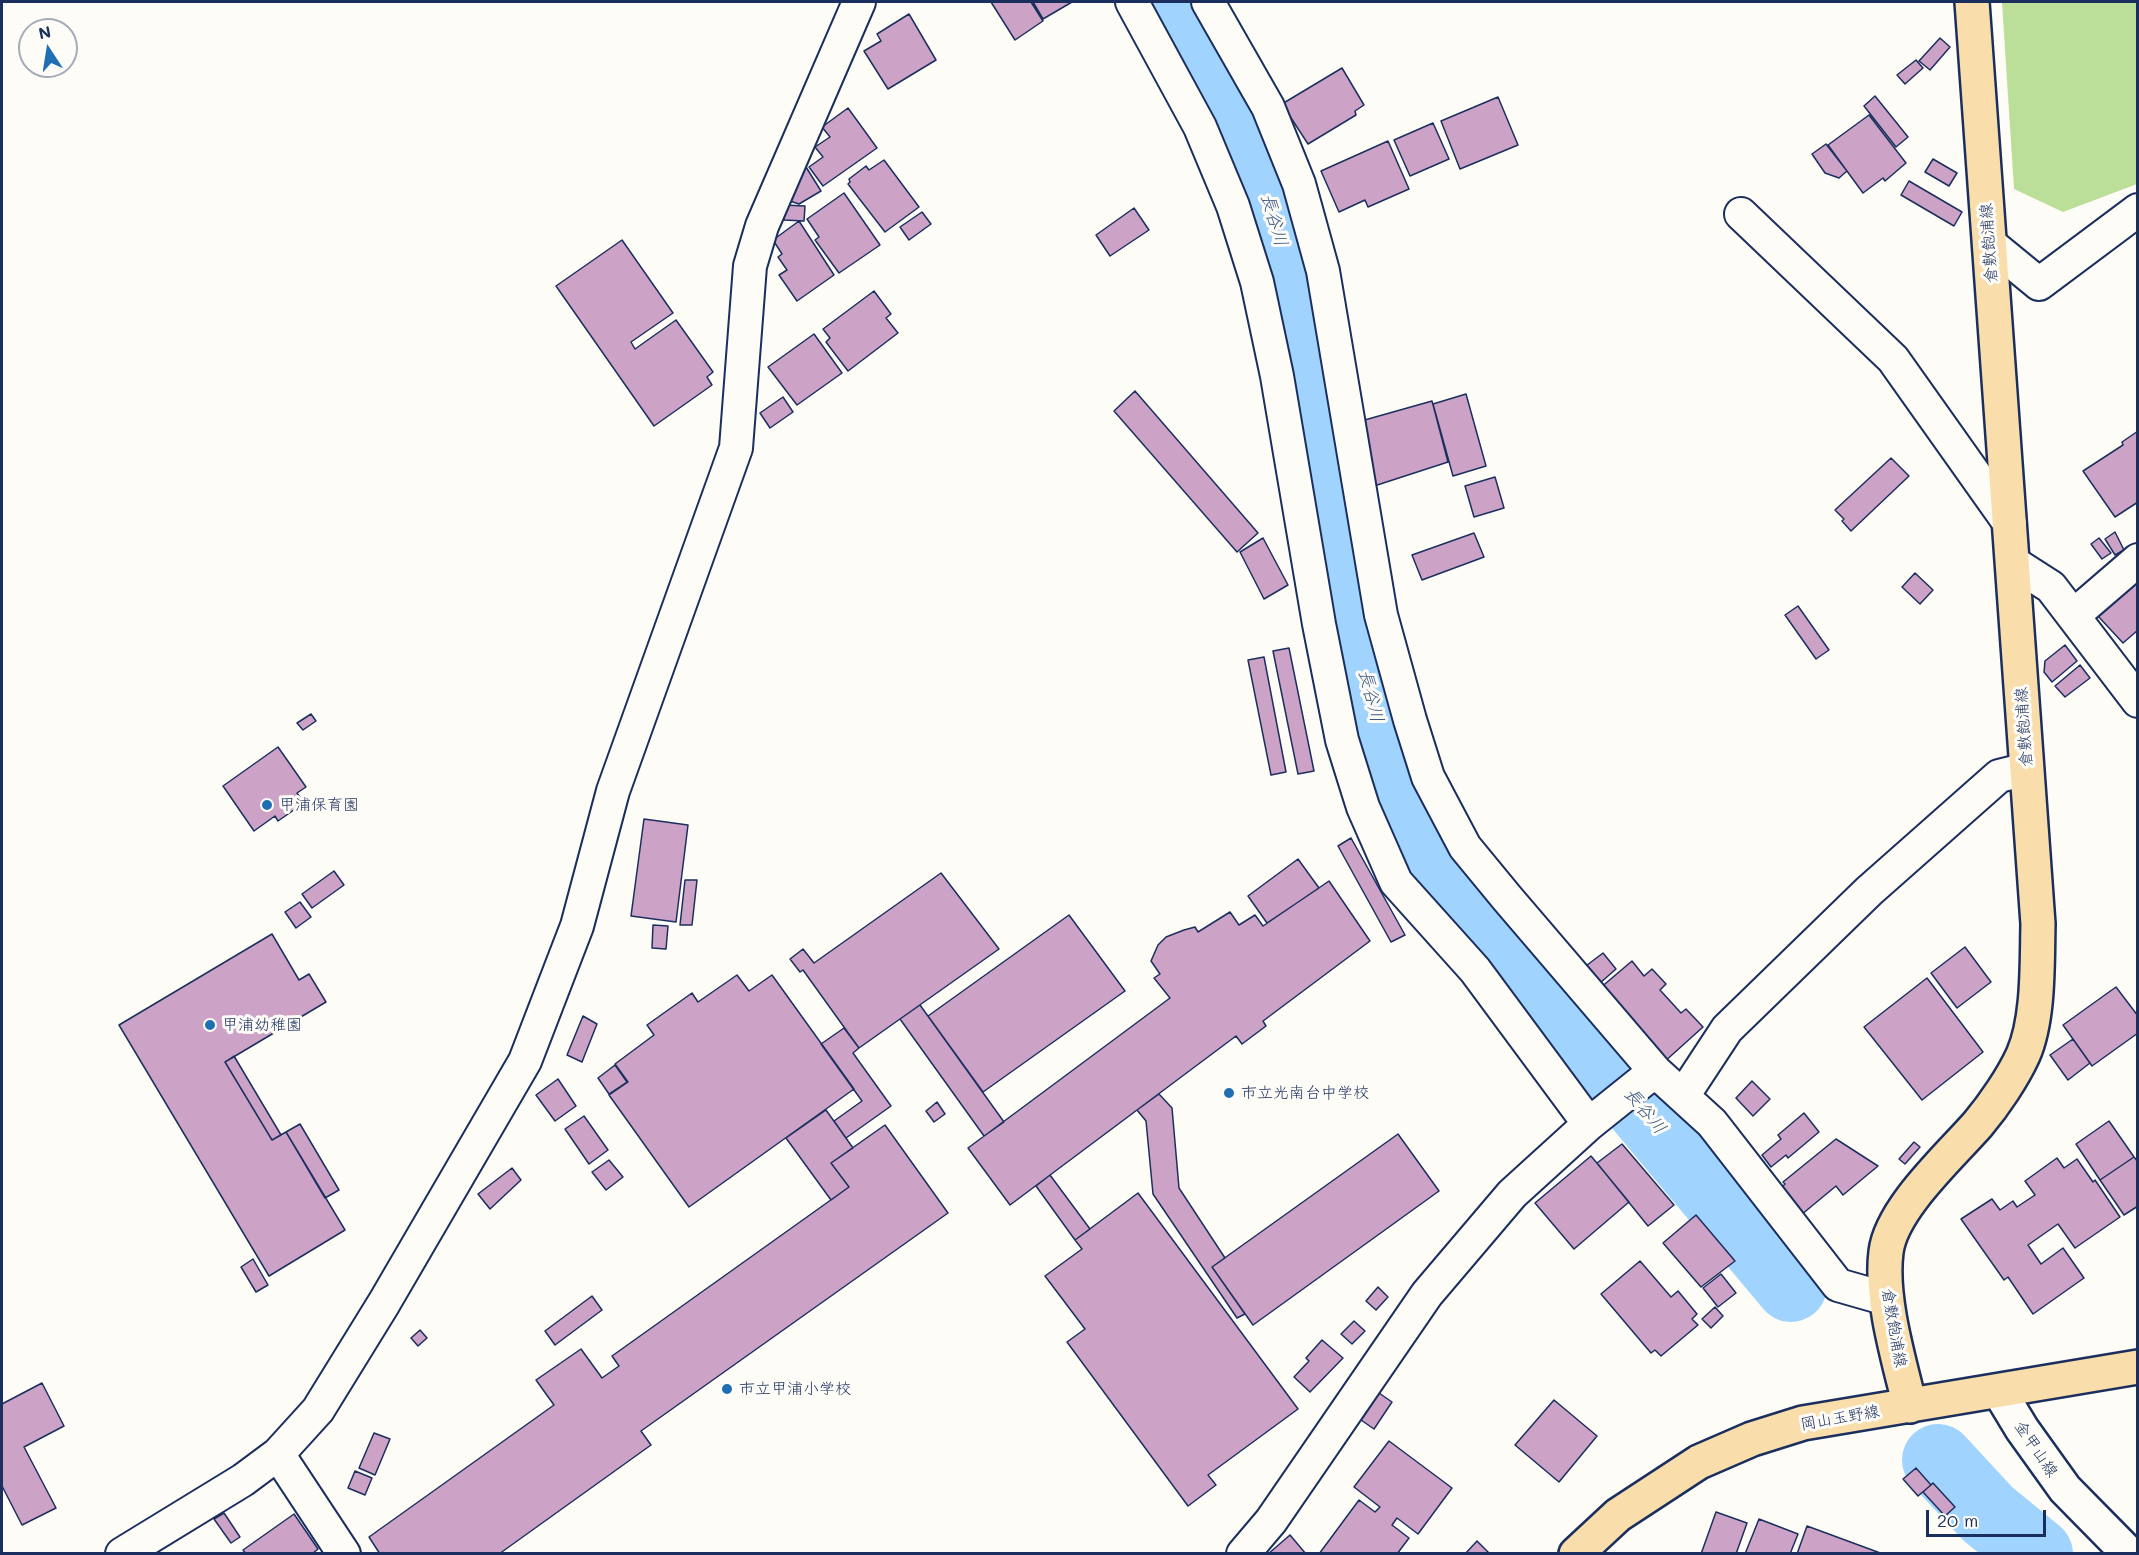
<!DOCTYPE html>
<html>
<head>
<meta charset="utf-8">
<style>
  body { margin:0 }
  #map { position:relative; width:2139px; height:1555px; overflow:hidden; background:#fdfcf7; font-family:Mali,sans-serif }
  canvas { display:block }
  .frame { position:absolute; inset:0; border:3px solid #1b2f5e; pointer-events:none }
  .north { position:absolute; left:18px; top:18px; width:60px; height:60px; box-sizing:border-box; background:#fdfcf7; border:2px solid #a3aaba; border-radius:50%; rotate:348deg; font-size:16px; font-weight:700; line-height:24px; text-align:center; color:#1b2f5e }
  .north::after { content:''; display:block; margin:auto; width:21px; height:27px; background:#1f6fb2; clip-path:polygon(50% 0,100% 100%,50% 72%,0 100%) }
  .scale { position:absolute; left:1926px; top:1510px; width:120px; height:27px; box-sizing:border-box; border:3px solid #1b2f5e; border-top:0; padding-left:8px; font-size:18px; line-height:21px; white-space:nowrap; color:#1b2f5e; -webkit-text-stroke:4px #fdfcf7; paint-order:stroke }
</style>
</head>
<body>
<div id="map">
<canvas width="2139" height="1555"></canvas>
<div class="frame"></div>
<div class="north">N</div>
<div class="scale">20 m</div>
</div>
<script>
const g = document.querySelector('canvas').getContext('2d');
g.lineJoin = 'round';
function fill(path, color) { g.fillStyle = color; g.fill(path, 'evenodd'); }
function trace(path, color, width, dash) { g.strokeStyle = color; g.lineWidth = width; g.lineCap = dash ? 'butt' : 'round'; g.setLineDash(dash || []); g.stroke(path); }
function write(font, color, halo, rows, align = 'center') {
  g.font = font + ' Mali,"Klee One",sans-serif'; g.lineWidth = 6; g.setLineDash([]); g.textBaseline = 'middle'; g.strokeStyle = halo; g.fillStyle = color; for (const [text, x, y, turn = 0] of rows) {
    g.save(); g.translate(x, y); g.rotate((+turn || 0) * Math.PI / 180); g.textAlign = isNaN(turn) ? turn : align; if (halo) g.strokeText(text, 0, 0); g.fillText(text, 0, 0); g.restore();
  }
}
fill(new Path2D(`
  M2002 2H2137V184L2063 212 2014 189Z`), '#bbde98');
trace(new Path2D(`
  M1162 2 1233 115 1268 193 1288 271 1351 618 1379 728 1401 790 1437 863 1791 1286
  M1938 1460 1988 1514 2037 1554`), '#a0d4fe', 72);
const building = new Path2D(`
  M991 2H1031L1043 21 1015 40Z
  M1033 2H1072L1043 19Z
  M909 14 936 60 888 89 864 51 881 41 877 34Z
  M1940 38 1950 47 1930 70 1919 61Z
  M1916 60 1923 68 1905 84 1897 75Z
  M1342 68 1364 105 1355 111 1356 115 1308 144 1282 104Z
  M1875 96 1908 137 1896 147 1864 106Z
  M1498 97 1518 145 1460 169 1441 121Z
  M848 108 877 148 823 186 809 167 823 157 815 147 830 137 822 127Z
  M1869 115 1906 163 1885 181 1883 178 1863 193 1828 145Z
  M1433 123 1449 159 1410 176 1394 140Z
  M1388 141 1409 189 1368 207 1365 200 1339 212 1321 171Z
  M1826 144 1847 171 1839 178 1825 173 1812 154Z
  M1933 159 1957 173 1949 186 1925 172Z
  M884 160 919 207 885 232 848 184 850 182 849 179 866 166 869 170Z
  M806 167 821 191 799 204 790 201 792 187Z
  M1909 181 1962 212 1954 226 1901 195Z
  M844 193 880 245 839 273 815 240 819 237 807 219Z
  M784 205 805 206 804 221 784 220Z
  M1134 208 1149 230 1110 256 1096 235Z
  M922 212 931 224 909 240 900 227Z
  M799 221 834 275 797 301 779 275 787 270 778 257 782 254 773 240Z
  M622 240 673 313 631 342 635 349 676 320 713 372 707 377 712 385 654 426 556 286Z
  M874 291 891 314 886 318 898 333 848 371 826 342 830 338 823 329Z
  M814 334 842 373 797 405 768 367Z
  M1135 391 1258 533 1237 552 1114 411Z
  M1466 394 1486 466 1453 476 1433 404Z
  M783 397 793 412 770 428 760 413Z
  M1432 401 1448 462 1368 488 1354 423Z
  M2138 431V502L2115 517 2083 471 2123 445 2122 442Z
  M1891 458 1909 476 1851 531 1842 521 1844 519 1835 510Z
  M1495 477 1504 508 1474 517 1465 486Z
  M2115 532 2124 550 2115 555 2105 539Z
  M1474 533 1484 557 1422 580 1412 555Z
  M1263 538 1288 585 1264 599 1240 552Z
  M2099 538 2111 553 2102 559 2091 544Z
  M1915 573 1933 590 1920 604 1902 587Z
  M2138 579V630L2123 643 2097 615Z
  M1798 606 1829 650 1816 659 1785 615Z
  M2065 645 2077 661 2052 682 2044 672 2045 661Z
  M1289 648 1314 771 1298 774 1273 651Z
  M1264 657 1286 772 1271 775 1248 660Z
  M2080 665 2090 678 2065 697 2055 686Z
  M311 714 316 721 303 730 297 723Z
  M278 747 306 787 297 793 304 803 278 821 275 816 254 831 223 786Z
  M644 819 688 825 676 922 631 916Z
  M1351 838 1405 935 1391 942 1338 846Z
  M1298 859 1319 888 1267 923 1248 896Z
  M334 871 344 885 312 908 302 894Z
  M941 873 999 949 859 1048 803 970 800 972 790 959 803 949 814 963Z
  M685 880H697L692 925H680Z
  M1329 881 1370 941 1263 1021 1266 1026 1242 1044 1236 1036 1010 1205 968 1148 1170 998 1154 978 1160 974 1151 961 1158 945 1166 937 1184 930 1195 927 1198 932 1230 912 1239 925 1255 915 1263 926Z
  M300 902 311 917 296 928 285 912Z
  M1069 915 1125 991 983 1092 928 1016Z
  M653 925 668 926 666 949 652 948Z
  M272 934 299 980 309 974 326 1002 225 1062 272 1140 286 1132 345 1230 269 1276 119 1025Z
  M1965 947 1991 982 1957 1008 1931 973Z
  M1603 953 1616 969 1592 990 1578 972Z
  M1632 961 1644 976 1652 969 1666 984 1660 990 1681 1013 1686 1009 1703 1027 1663 1063 1599 989Z
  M737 975 749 991 772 975 854 1089 689 1207 609 1095 628 1082 615 1064 654 1035 647 1025 692 993 698 1002Z
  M1927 978 1983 1052 1922 1100 1864 1027Z
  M2116 987 2138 1016V1033L2092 1066 2063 1025Z
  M920 1005 1004 1122 984 1136 900 1019Z
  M583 1016 597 1024 582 1062 567 1055Z
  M844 1028 859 1048 853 1053 891 1106 846 1138 834 1121 862 1101 821 1044Z
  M2073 1039 2090 1063 2068 1080 2050 1055Z
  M234 1056 281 1135 272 1140 225 1062Z
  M615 1065 627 1082 609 1094 598 1078Z
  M558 1079 576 1106 555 1121 536 1095Z
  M1752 1081 1770 1099 1753 1116 1736 1098Z
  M1159 1094 1172 1108 1179 1188 1225 1258 1212 1267 1245 1314 1237 1318 1153 1194 1146 1121 1137 1110Z
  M937 1102 945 1114 934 1122 926 1111Z
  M826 1110 853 1148 831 1163 849 1187 831 1200 786 1138Z
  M1804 1113 1819 1132 1788 1158 1786 1155 1771 1167 1762 1155 1781 1139 1778 1135Z
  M584 1116 608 1150 589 1164 565 1129Z
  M2109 1121 2134 1157 2100 1180 2076 1144Z
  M300 1124 339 1190 325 1198 286 1132Z
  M885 1125 948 1213 641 1431 651 1445 499 1554H380L369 1537 554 1405 536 1380 581 1349 602 1378 619 1366 612 1356 849 1187 831 1163Z
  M1398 1134 1439 1191 1253 1325 1212 1267Z
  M1836 1139 1878 1166 1843 1195 1836 1186 1801 1215 1779 1190 1785 1184 1783 1182Z
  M1914 1142 1920 1147 1905 1164 1899 1159Z
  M1622 1144 1674 1205 1648 1226 1597 1163Z
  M1591 1156 1629 1202 1574 1249 1535 1203Z
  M2134 1157 2138 1162V1206L2124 1215 2100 1180Z
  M2057 1158 2064 1168 2077 1159 2093 1182 2095 1180 2120 1217 2075 1248 2058 1224 2028 1245 2041 1264 2063 1248 2084 1278 2033 1314 2008 1277 2004 1280 1961 1219 1992 1199 2000 1210 2013 1201 2017 1207 2035 1195 2025 1181Z
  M609 1160 623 1177 606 1190 592 1172Z
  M512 1168 521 1180 490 1209 478 1194Z
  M1050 1175 1090 1229 1075 1240 1036 1186Z
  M1138 1193 1298 1409 1208 1475 1216 1485 1188 1506 1067 1342 1085 1329 1045 1276 1082 1249 1075 1240Z
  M1696 1215 1735 1261 1701 1287 1663 1243Z
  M253 1259 268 1285 256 1292 241 1267Z
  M1640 1261 1671 1297 1678 1291 1697 1314 1692 1319 1698 1325 1661 1356 1655 1350 1651 1353 1601 1294Z
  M1721 1274 1736 1293 1718 1307 1703 1288Z
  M1378 1287 1388 1297 1376 1310 1366 1301Z
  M592 1296 602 1310 555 1345 545 1331Z
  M1715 1307 1723 1316 1711 1328 1702 1319Z
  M1354 1321 1365 1331 1352 1344 1341 1334Z
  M420 1330 427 1338 418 1346 411 1338Z
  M1322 1340 1343 1358 1310 1392 1294 1377 1309 1361 1306 1358Z
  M42 1383 64 1426 24 1447 56 1508 22 1525 2 1486V1404Z
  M1379 1393 1392 1402 1374 1429 1361 1420Z
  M1554 1400 1597 1436 1559 1482 1515 1445Z
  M374 1433 390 1439 375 1475 359 1468Z
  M1389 1441 1452 1488 1418 1534 1397 1518 1392 1525 1409 1538 1397 1554H1319L1359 1500 1375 1512 1380 1507 1354 1487Z
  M1916 1468 1931 1485 1918 1496 1903 1479Z
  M355 1471 372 1478 365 1495 348 1488Z
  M1933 1483 1955 1507 1945 1516 1923 1492Z
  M1716 1512 1747 1523 1736 1554H1701Z
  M224 1513 240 1537 231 1543 214 1519Z
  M294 1514 318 1549 312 1554H246L243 1550Z
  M1759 1519 1798 1534 1790 1554H1745Z
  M1807 1526 1883 1554H1797Z
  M1290 1535 1306 1554H1268Z
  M1477 1541 1490 1554H1465Z`);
fill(building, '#cda2c7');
trace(building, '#1b2f5e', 1.5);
const street = new Path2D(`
  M1132 2 1200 127 1233 206 1257 282 1277 376 1319 624 1342 740 1363 807 1396 882 1475 970 1589 1124
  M1208 2 1268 107 1299 184 1323 271 1381 615 1410 720 1428 777 1465 847 1507 898 1655 1071 1712 1123 1838 1285 1887 1299
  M1741 214 1893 359 2010 524
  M1989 243 2039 284 2138 210
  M2012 562 2051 587 2138 701
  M2073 616 2138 560
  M1683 1096 1727 1029 1869 891 1999 776 2027 769
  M278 1454 344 1554
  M122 1554 243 1480 278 1454 318 1410 384 1303 525 1061 577 926 613 791 736 448 750 266 762 226 859 2
  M1243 1554 1271 1521 1427 1294 1512 1194 1589 1124 1655 1071`);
const secondary = new Path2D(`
  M1999 1391 2022 1429 2065 1489 2129 1554`);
const primary = new Path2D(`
  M1910 1406C1899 1361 1880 1298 1886 1252 1891 1209 1950 1156 1978 1124 1994 1105 2013 1077 2023 1055 2039 1019 2037 963 2038 924L1972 2
  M1576 1554 1618 1515 1699 1462 1752 1439 1803 1423 2138 1367`);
trace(street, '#1b2f5e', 36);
trace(secondary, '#1b2f5e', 38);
trace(primary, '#1b2f5e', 38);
trace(street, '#fdfcf7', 32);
trace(secondary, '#fdfcf7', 33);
trace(primary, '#f9deab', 33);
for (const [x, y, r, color] of [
  [267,805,6,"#1f6fb2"],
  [210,1025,6,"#1f6fb2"],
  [1229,1093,6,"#1f6fb2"],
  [727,1389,6,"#1f6fb2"]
]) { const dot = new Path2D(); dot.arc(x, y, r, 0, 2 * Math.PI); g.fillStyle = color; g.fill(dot); trace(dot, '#fdfcf7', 2); }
write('16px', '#1b2f5e', '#fdfcf7', [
  ["倉敷飽浦線",1989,243,-94],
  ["倉敷飽浦線",2024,727,-94],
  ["倉敷飽浦線",1894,1328,80],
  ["岡山玉野線",1840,1418,-10],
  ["金甲山線",2036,1449,56]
]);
write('16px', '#1b2f5e', '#fdfcf7', [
  ["甲浦保育園",279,805],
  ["甲浦幼稚園",222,1025],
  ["市立光南台中学校",1241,1093],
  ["市立甲浦小学校",739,1389]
], 'left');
write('italic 18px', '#3c5886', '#fdfcf7', [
  ["長谷川",1274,220,74],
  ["長谷川",1371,696,76],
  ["長谷川",1645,1111,50]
]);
</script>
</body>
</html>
